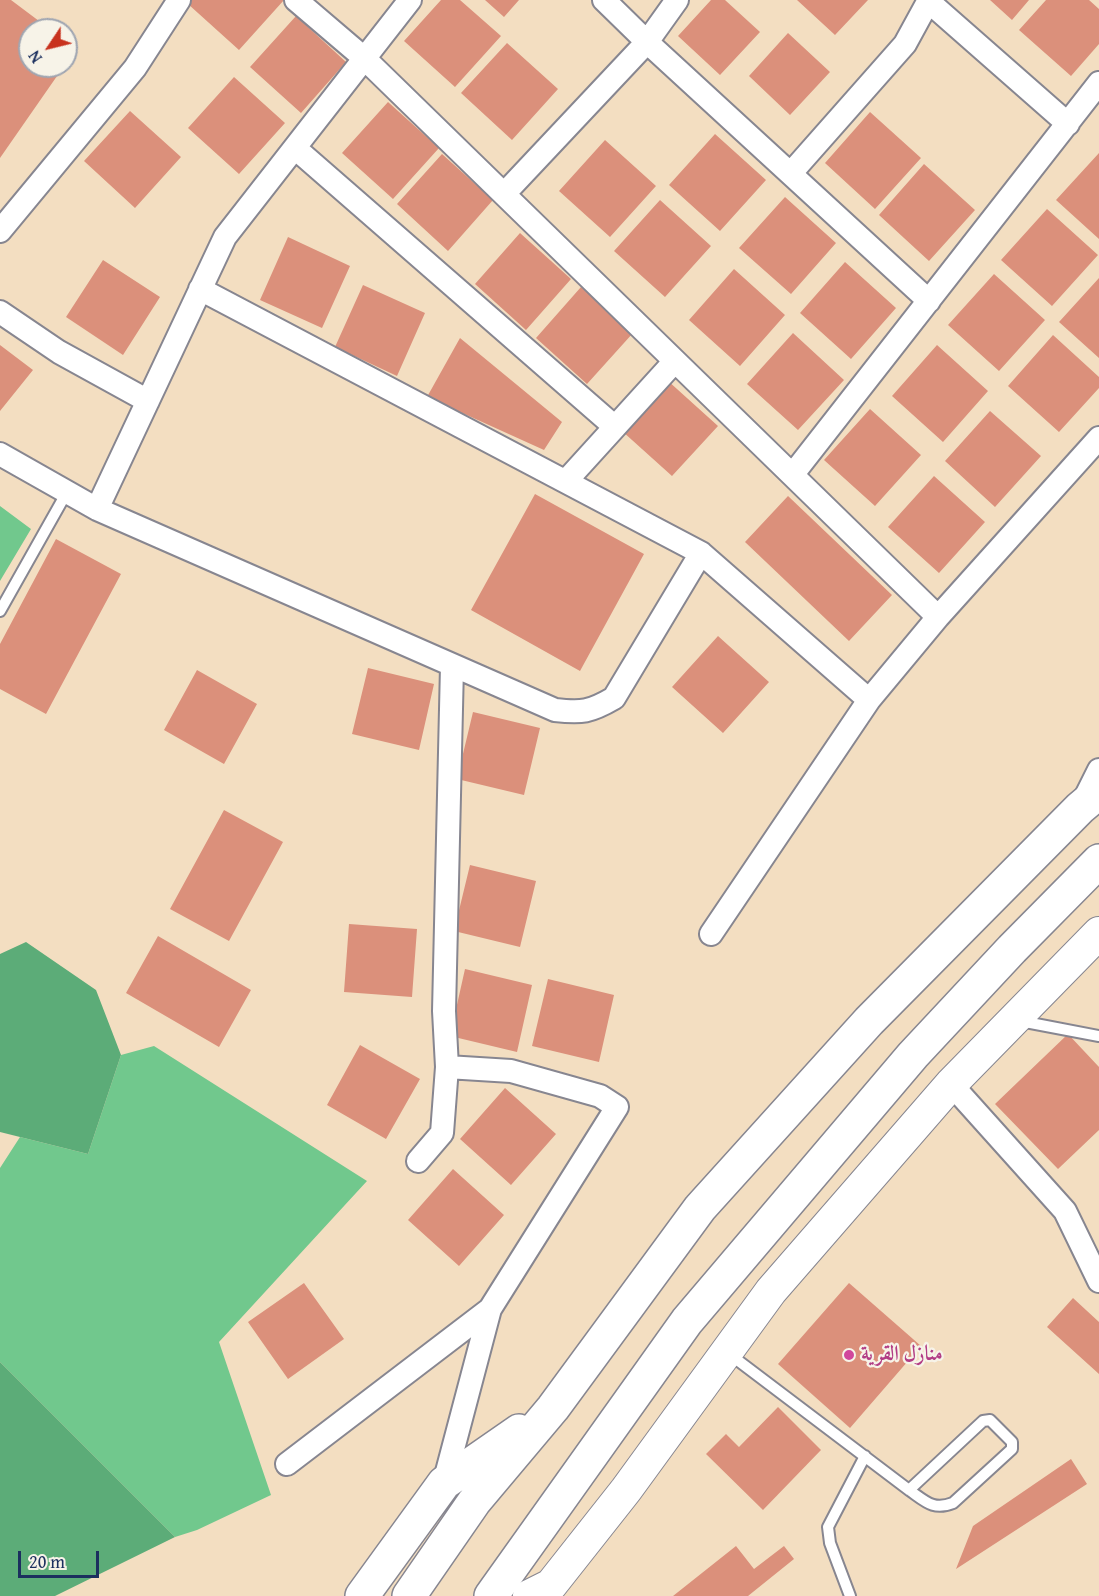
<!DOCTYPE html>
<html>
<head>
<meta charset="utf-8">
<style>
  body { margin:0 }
  #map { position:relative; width:1099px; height:1596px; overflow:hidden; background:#f3dec1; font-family:"Gentium Book Plus",serif }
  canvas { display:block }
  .north { position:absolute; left:18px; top:18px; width:60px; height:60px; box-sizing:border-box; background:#f7f3e8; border:2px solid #9fa5b1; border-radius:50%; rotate:235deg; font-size:16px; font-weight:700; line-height:24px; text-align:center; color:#1b2f5e }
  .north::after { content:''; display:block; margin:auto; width:21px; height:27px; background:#c8321e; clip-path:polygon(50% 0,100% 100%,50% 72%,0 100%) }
  .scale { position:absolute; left:18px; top:1551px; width:81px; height:27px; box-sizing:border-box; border:3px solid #1b2f5e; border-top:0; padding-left:8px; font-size:18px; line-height:21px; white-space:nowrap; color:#1b2f5e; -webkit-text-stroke:4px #f7f3e8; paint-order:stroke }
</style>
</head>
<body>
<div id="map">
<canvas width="1099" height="1596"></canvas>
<div class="north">N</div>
<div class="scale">20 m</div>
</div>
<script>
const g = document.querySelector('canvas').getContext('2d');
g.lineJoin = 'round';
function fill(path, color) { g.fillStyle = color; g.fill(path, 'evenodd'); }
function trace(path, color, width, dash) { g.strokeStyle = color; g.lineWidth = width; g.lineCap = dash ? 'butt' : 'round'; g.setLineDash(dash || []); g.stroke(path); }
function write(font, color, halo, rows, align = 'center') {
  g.font = font + ' "Gentium Book Plus",Amiri,serif'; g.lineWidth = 4.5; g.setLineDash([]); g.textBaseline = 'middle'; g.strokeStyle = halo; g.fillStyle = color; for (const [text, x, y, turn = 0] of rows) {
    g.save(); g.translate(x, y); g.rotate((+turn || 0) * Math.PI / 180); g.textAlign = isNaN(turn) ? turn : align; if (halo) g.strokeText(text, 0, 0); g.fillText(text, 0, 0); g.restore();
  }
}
fill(new Path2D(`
  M0 506 31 529 0 581Z
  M154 1046 367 1181 219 1342 271 1495 197 1530 175 1537 0 1362V1168L20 1137 88 1154 121 1055Z`), '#71c88d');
fill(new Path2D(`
  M26 942 96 990 121 1055 88 1154 0 1132V954Z
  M0 1362 175 1537 55 1596H0Z`), '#5cac78');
fill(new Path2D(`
  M0 0H11L51 30H30V66H64L0 158Z
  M192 0H284L239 50 188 4Z
  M441 0H460L501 36 455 87 404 41Z
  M485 0H519L504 17Z
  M711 0H725L760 32 720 75 678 36Z
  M797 0H868L835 35Z
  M990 0H1029L1012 20Z
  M1046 0H1089L1099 9V44L1071 76 1019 30Z
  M296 16 346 62 301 113 250 67Z
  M788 33 830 72 790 115 749 76Z
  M66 42 75 49 66 62Z
  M507 43 558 89 512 140 461 93Z
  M234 77 285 123 239 174 188 128Z
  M388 102 439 148 393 199 342 153Z
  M130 111 181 157 135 208 84 161Z
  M870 112 921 158 875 209 825 163Z
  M715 134 766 180 720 231 669 185Z
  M605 140 656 186 610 237 559 191Z
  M1099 153V239L1056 200Z
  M442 154 493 200 448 251 397 204Z
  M924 164 975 210 929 261 879 215Z
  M785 197 836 243 791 294 739 248Z
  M660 200 711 246 665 297 614 251Z
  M1047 209 1098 255 1052 306 1001 260Z
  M520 233 571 279 526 330 475 284Z
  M288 237 350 266 322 328 260 300Z
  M103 260 160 297 123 355 66 317Z
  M845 262 896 308 851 359 800 313Z
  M734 269 785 315 740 366 689 320Z
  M994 274 1045 320 999 371 948 325Z
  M1099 278V358L1059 322Z
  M363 285 425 313 397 376 335 347Z
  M581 287 633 333 587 384 536 338Z
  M793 333 844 380 798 430 747 384Z
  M1053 335 1099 377V388L1059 432 1008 386Z
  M460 338 562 422 544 450 427 397Z
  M0 345 33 370 0 411Z
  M937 345 988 391 943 442 892 396Z
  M667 380 718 426 672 476 622 431Z
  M870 409 921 455 875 506 824 460Z
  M990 411 1041 456 995 507 945 461Z
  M934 476 985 522 939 573 888 527Z
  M535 494 644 554 580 671 471 610Z
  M788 496 892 595 849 641 745 542Z
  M56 539 121 574 46 714 0 689V644Z
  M718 636 769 682 723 733 672 687Z
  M368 668 434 684 419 750 352 734Z
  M197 670 257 704 224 764 164 730Z
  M473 712 540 728 524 795 457 779Z
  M224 810 283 842 229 941 170 909Z
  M470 865 536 881 520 947 454 931Z
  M349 924 417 929 412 997 344 992Z
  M158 936 251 990 219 1047 126 993Z
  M465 969 532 985 517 1052 450 1036Z
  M548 979 614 995 599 1062 532 1046Z
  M1068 1034 1099 1067V1130L1058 1169 995 1104Z
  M360 1045 420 1079 386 1139 327 1105Z
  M505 1088 556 1134 511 1185 460 1139Z
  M453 1169 504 1215 459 1266 408 1220Z
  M304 1283 344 1339 288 1379 248 1322Z
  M849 1283 921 1346 850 1428 778 1364Z
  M1073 1298 1099 1322V1374L1047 1327Z
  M778 1407 821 1450 763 1510 706 1454 726 1434 739 1447Z
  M1071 1459 1087 1484 956 1569 973 1526Z
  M736 1546 754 1569 784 1546 794 1559 748 1596H673Z`), '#db907b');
const lane = new Path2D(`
  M0 611 67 492
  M1020 1021 1099 1036
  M728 1353 909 1490C925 1501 933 1511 953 1503L1012 1449V1442L990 1420 983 1421 909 1490
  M850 1596 830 1543 828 1527 865 1456`);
const street = new Path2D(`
  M296 0 364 58 938 617
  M604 0 647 42 929 301
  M928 1 1068 124
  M295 148 615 427
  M791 173 905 44 929 0
  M504 194 647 42 677 0
  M0 231 135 68 179 0
  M200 289 701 553 869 700
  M0 312 59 352 148 401
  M0 454 97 509 555 710C582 713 590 712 614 698L701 553
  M793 474 1099 83
  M566 481 675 361
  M97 509 225 237 410 0
  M1082 804 1099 770
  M711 934 869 700 938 617 1099 438
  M951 1084 1065 1211 1099 1281
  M418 1161 442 1133 447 1067 444 1011 452 666
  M287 1464 490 1309 617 1107 600 1096 511 1071 447 1067
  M444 1483 490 1309`);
const secondary = new Path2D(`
  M529 1596 551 1585 626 1490 771 1291 951 1084 1099 933`);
const primary = new Path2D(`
  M362 1596 444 1483 519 1431
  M409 1596 474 1502 553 1408 700 1208 869 1021 1080 808 1099 792
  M491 1596 687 1321 913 1055 1012 949 1099 861`);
trace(lane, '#878690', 14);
trace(street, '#878690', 26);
trace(secondary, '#878690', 34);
trace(primary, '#878690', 36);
trace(lane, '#fff', 10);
trace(street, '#fff', 22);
trace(secondary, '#fff', 32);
trace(primary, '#fff', 33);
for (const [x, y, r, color] of [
  [849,1355,6,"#d1479c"]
]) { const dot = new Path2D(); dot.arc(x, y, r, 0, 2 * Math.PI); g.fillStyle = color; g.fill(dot); trace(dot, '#f7f3e8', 2); }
write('bold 21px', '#b23c85', '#f7f3e8', [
  ["منازل القرية",861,1355]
], 'left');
</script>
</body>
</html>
